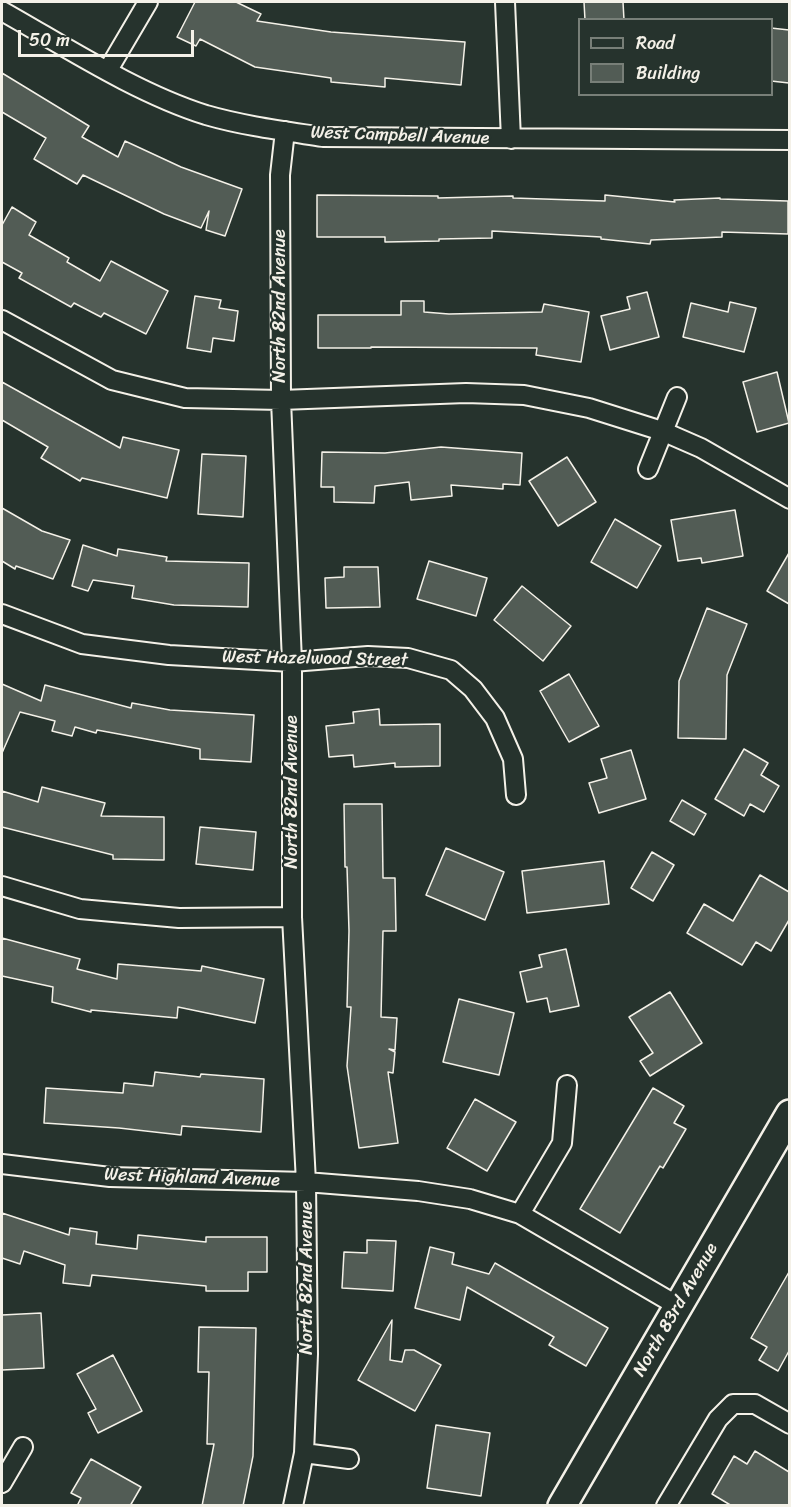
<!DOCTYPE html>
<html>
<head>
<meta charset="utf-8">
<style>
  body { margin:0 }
  #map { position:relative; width:791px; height:1507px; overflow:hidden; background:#26332d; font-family:Sriracha,sans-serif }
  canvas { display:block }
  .frame { position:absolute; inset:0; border:3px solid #f4f1e8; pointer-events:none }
  .legend { position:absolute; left:578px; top:18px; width:195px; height:78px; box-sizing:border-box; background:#26332d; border:2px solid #787f78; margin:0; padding:8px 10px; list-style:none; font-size:18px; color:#f4f1e8 }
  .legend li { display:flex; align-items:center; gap:12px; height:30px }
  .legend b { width:30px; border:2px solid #787f78 }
  .scale { position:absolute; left:18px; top:30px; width:176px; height:27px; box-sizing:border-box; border:3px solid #f4f1e8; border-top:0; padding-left:8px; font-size:18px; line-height:21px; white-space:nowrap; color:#f4f1e8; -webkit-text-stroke:4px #26332d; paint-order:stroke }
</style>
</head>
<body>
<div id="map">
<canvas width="791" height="1507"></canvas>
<div class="frame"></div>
<ul class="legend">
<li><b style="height:8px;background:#26332d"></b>Road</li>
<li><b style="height:16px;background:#525c55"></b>Building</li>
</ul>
<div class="scale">50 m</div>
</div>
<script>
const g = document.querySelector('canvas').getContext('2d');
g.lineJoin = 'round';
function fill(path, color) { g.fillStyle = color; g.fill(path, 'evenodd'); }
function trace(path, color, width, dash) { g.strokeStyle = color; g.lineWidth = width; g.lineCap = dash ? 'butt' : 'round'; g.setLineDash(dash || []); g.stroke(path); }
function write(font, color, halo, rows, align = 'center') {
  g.font = font + ' Sriracha,sans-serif'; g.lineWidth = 4.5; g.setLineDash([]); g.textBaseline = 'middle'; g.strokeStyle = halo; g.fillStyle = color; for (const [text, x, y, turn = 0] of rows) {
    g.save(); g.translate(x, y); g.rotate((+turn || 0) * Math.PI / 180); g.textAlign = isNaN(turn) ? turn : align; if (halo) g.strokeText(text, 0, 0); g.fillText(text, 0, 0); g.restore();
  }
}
const building = new Path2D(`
  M195 2H236L261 14 257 21 331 32 465 42 461 85 385 78V87L331 82V78L255 67 200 39 196 46 177 37Z
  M584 2H623L624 20H585Z
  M771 28 789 30V83L771 81Z
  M2 73 89 126 82 137 118 157 125 141 181 167 242 189 225 236 206 230 209 211 201 228 164 214 83 175 77 184 34 159 46 138 2 112Z
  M317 195 438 196V198L513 196V198L605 201V195L675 202 674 200 720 198V199L788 201V234L722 232V237L651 240 650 244 601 239V237L492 231V238L439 239V241L385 242V237H317Z
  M12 207 36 222 29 235 69 258 67 262 100 281 111 261 168 291 146 334 104 313 101 317 74 303 71 307 19 278 22 273 2 262V225Z
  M647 292 659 337 610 350 601 316 630 309 627 297Z
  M195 296 221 300 219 308 238 311 234 341 213 338 211 352 187 348Z
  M401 301H424V312L449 314 542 312 544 304 589 312 581 362 536 355 537 348 371 347V348H318V315H401Z
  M730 302 756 308 744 352 683 337 691 303 728 312Z
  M777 372 789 423 757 432 743 382Z
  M2 382 120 448 123 437 179 450 167 498 82 478 80 481 41 458 48 447 2 420Z
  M441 447 522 453 520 485 503 484V489L451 485 452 496 411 500 409 482 375 486 374 503 334 502V487H321L322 452 385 453Z
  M202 454 246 456 243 517 198 514Z
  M567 457 596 502 558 526 529 481Z
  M2 508 42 531 70 540 53 579 16 566 15 569 2 561Z
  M735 510 743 556 702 563 701 558 678 561 671 520Z
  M615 519 661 546 637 588 591 562Z
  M83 545 117 556 118 549 167 557 166 561 249 563 248 607 174 605 132 598 134 586 93 580 88 591 72 586Z
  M789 553V604L767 591Z
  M429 561 487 578 476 616 417 599Z
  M344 567H378L380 607 326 608 325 578 344 577Z
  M522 586 571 626 543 661 494 620Z
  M707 608 747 624 727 675 726 739 678 738 679 681Z
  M569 674 599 726 569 742 540 691Z
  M2 684 41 701 45 685 131 708 132 703 170 710 254 715 251 762 200 759V749L97 730 96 733 75 727 72 736 52 731 55 721 20 712 2 753Z
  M379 709 380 725 440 724V766L395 767V763L354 767 353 755 329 757 326 726 354 723 353 712Z
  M744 749 768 763 761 775 779 786 764 812 750 804 744 816 715 799Z
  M631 750 646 799 599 813 589 783 607 778 601 759Z
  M42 787 105 803 101 816 164 817V860L113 859V855L2 827V791L38 802Z
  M682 800 706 814 694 835 670 821Z
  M344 804H382L383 878H395L396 931H383L381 1017 397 1018 395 1050 389 1049 395 1052 393 1073 388 1072 398 1143 359 1148 347 1066 351 1007H347L349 931 347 867H345Z
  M200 827 256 832 253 870 196 864Z
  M446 848 504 872 485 920 426 895Z
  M652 852 674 865 653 901 631 888Z
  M604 861 609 904 527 913 522 871Z
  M760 875 789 892V920L771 951 756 942 742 965 687 933 704 904 733 921Z
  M2 938 80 959 77 969 117 979 118 964 201 971 202 966 264 979 255 1023 178 1007 177 1018 91 1010V1012L52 1002 53 987 2 976Z
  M566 949 579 1006 550 1012 547 998 527 1002 520 972 542 967 539 955Z
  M670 992 702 1043 650 1076 640 1061 653 1053 629 1017Z
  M459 999 514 1013 499 1075 443 1062Z
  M155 1072 200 1077 201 1074 264 1079 261 1132 182 1126 181 1135 119 1128 44 1123 46 1088 123 1093 124 1083 153 1086Z
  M653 1088 684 1106 674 1123 686 1129 663 1168 660 1166 620 1233 580 1209Z
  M475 1099 516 1122 487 1171 447 1148Z
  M2 1213 69 1235 70 1228 97 1232 96 1244 137 1249 138 1235 206 1242V1237H267V1272H248V1291H206V1286L92 1275 90 1286 63 1283 65 1265 24 1251 20 1264 2 1258Z
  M367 1240 396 1241 393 1291 342 1288 344 1252 367 1253Z
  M430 1247 454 1253 452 1264 489 1274 495 1263 608 1328 586 1366 549 1345 554 1337 467 1287 460 1320 415 1308Z
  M789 1272V1351L778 1371 759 1360 767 1347 751 1338Z
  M41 1313 44 1368 2 1370V1315Z
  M392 1320 390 1360 402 1362 405 1350H414L441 1365 415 1411 358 1380Z
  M199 1327 256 1328 253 1456 243 1506H202L214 1444H207L209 1372H198Z
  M113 1355 142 1411 98 1433 88 1413 96 1409 77 1374Z
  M436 1425 490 1433 481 1496 427 1488Z
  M755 1451 789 1472V1506H732L712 1494 734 1456 747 1464Z
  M91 1459 141 1487 130 1506H77L81 1498 71 1493Z`);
fill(building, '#525c55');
trace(building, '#f4f1e8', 1.5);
const minor = new Path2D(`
  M505 2 511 139
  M2 11C66 47 136 93 206 115 244 126 284 131 323 137L790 140
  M108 70 148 2
  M285 131 280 175 281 400 292 662V917L306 1182 308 1354 304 1453 293 1506
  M2 320 112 380 185 398 281 400 466 393 524 395 589 408 662 431 701 448 790 499
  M648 469 677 397
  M2 614 82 644 169 655 292 662 368 656 408 658 451 670 473 689 495 718 513 759 516 795
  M2 886 80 909 179 918 292 917
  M2 1164 110 1177 306 1182 418 1191 470 1199 520 1214 678 1306
  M520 1214 562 1143 567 1085
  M304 1453 349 1459
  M2 1483 23 1447
  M666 1506 718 1419 733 1404H755L790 1424`);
const secondary = new Path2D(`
  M562 1506 790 1114`);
trace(minor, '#f4f1e8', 22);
trace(secondary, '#f4f1e8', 32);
trace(minor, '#26332d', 18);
trace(secondary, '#26332d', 27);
write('18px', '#f4f1e8', '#26332d', [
  ["West Campbell Avenue",400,136,2],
  ["North 82nd Avenue",280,306,-90],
  ["West Hazelwood Street",315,659,1],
  ["North 82nd Avenue",292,792,-90],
  ["West Highland Avenue",192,1178,2],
  ["North 82nd Avenue",307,1278,-90],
  ["North 83rd Avenue",676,1310,-60]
]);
</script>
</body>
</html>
